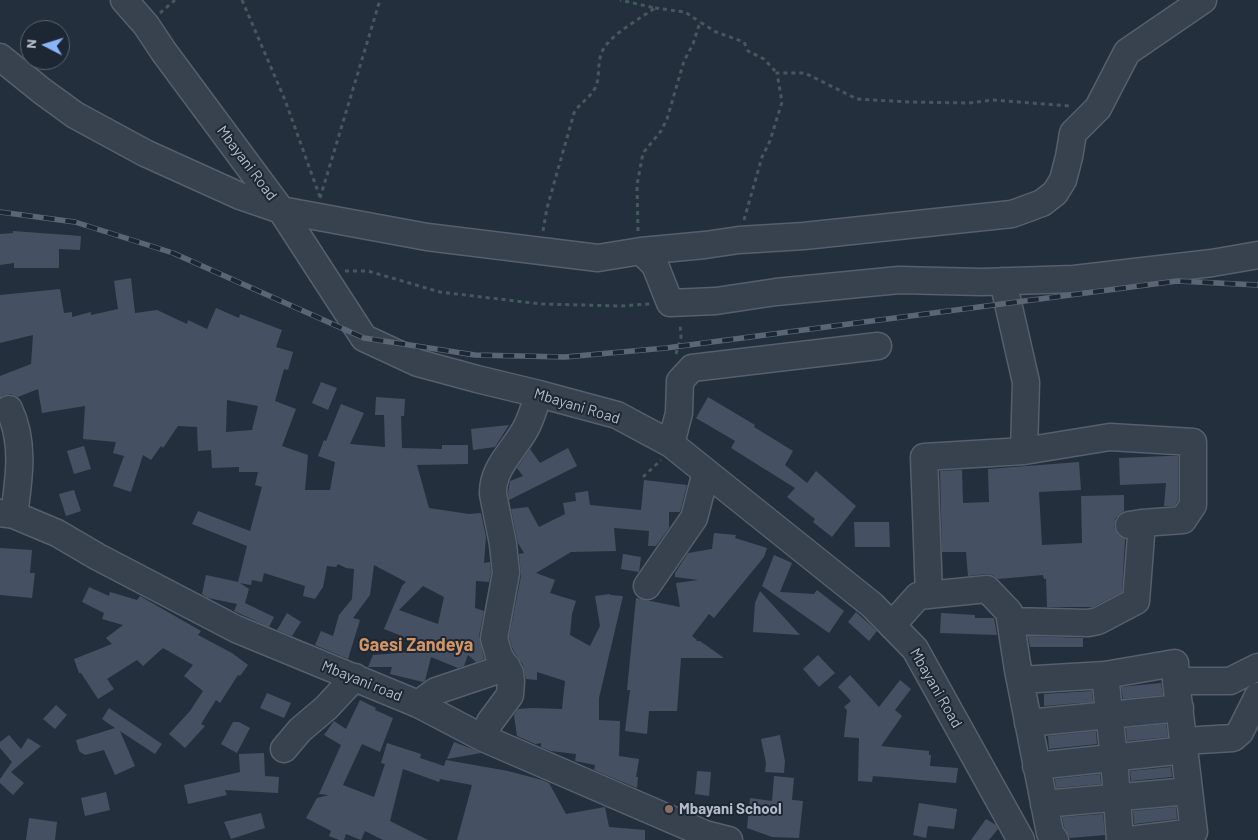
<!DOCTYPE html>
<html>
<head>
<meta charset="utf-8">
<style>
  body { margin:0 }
  #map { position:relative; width:1258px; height:840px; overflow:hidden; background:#242f3e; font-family:Barlow,sans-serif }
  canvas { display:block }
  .north { position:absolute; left:20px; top:20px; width:50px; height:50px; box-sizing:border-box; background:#1d2633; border:1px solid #59626f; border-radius:50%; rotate:275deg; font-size:14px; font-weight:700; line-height:20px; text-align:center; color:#b4bcc9 }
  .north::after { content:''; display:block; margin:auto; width:18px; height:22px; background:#8ab4f8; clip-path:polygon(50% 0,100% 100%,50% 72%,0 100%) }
</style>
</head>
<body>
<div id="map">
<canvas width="1258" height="840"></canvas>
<div class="north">N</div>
</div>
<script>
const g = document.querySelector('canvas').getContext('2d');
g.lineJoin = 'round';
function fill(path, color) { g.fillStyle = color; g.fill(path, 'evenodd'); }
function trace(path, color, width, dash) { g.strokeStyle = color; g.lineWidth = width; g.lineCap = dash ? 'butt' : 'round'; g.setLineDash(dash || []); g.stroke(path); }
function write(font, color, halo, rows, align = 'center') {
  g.font = font + ' Barlow,sans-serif'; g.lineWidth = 4; g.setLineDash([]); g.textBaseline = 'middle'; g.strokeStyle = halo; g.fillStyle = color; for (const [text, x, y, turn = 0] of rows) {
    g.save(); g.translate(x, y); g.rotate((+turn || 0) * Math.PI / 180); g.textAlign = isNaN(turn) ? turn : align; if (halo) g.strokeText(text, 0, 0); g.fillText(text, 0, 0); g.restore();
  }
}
fill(new Path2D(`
  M13 231 81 236 80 250 59 249V268H14V263L0 265V234L13 233Z
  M131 278 135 313 157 310 187 324 188 320 207 329 216 308 239 318 240 314 282 330 276 347 293 352 288 370 284 369 275 401 296 409 282 446 308 455 305 490H330L335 462 318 456 324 440 326 441 341 404 364 413 350 444 385 447 384 415H375L376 397 405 399 404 416H401L402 448 442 449V445H468V464L417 465 429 508 469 514 481 513 486 537 484 563 490 562 491 572 489 582 476 581 475 608 484 611 479 636 484 659 476 662 468 655 464 666 458 668 431 657 425 681 423 682 390 674 392 667H368L373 655 437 650 384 629 402 586 406 582 374 565 370 595 353 618 360 620 348 659 315 645 321 631 333 636 339 615 352 599 354 569 346 568 338 564 336 567 327 566 323 587 315 599 303 596 305 586 264 573 262 582 252 580 251 585 240 583 249 589 245 603 274 617 269 627 234 611 237 604 208 598 202 594 206 575 238 582 247 546 192 524 198 511 250 531 262 487 255 485 258 472H239V467L212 468 211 450 198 451 197 427 178 426 163 448 161 446 151 460 143 455 131 492 113 486 124 456 113 453 116 442 83 439 85 406 42 413 38 389 18 397 11 394 4 395 0 398V376L31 364 33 335 0 343V295L60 289 64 313 72 312V317L91 312V315L118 309 114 281ZM227 400 258 406 252 430 226 432ZM423 586 444 597 438 624 399 610Z
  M321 382 337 388 328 410 312 403Z
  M708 397 755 425 754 427 793 451 785 465 807 483 816 471 856 506 832 537 813 522 815 519 787 497 795 488 731 448 735 441 696 418Z
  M509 425 495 447 473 450 471 429Z
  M84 446 91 469 74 474 67 451Z
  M568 448 577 466 509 500 508 493 510 481 523 476 517 468 530 449 540 463Z
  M1168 456H1178V500L1175 506H1164L1166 483 1120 485 1119 458Z
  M1079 462 1081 490 1039 492 1042 545 1082 543 1081 496 1124 495V511L1119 514 1115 519 1114 527 1118 535 1125 539 1122 592 1093 607H1047L1046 579H1044L1043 575 998 579 993 575 986 574 968 576 966 552H942L940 471 962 470 963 503 989 502 988 469Z
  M644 480 687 485 680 512H669V528L656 546H648L649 531 614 528 616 551 571 552 536 573 555 580 550 593 576 601 572 614 570 635 590 646 600 626 595 596 610 594V595L623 596 599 698V720L620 721 619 756 639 759 636 777H638L637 788 594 770 595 765 575 761 576 754 551 751 541 747V743L535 744 517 736 514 715 518 709 532 708 562 709 565 681 537 672V680L526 679 523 665 513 650 509 637 521 576 519 554 524 553 518 543 511 509 528 507 539 527 565 514 563 503 576 501 575 493 588 491 590 505 641 510Z
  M74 490 81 511 66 516 59 494Z
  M854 522H889L890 547H855Z
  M714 533 736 535 735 538 767 548 764 557 714 618 709 614 692 636 697 640 696 641H700L724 658H681L677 711H649L647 734 625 731 630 690H627L636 598 680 607 676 583 698 580 675 577V573L688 553 712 549Z
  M0 548 32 550 30 573H35L32 598 0 595Z
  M623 554 641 557 639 572 621 569Z
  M774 555 792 563 780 592 814 594 817 590 844 611 829 633 762 586Z
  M89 587 109 596 110 592 137 600 140 596 201 631 198 635 232 653 248 665 240 676 238 675 220 703 216 700 201 724 205 726 185 748 169 734 190 711 203 691 184 676 193 665 163 648 143 666 137 660 107 679 114 689 98 699 81 673H79L74 659 112 644 106 638 123 625 102 619 104 613 82 602Z
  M760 591 800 635 753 632 755 603Z
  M856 612 877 631 869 641 848 622Z
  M287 613 301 622 292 636 277 630Z
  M941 613 975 615V618H994L997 635 940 633Z
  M1028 636 1083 638V647H1030Z
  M818 655 835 673 819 687 803 669Z
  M850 675 879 707 900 680 911 689 895 710 902 716 881 746 929 751V755H931L930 766 958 768 956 783 873 776 872 782 858 781 859 738 844 737 847 710 844 707 851 701 838 687Z
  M1161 683 1163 695 1123 699 1121 687Z
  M1092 691 1093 702 1044 706V694Z
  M267 693 291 703 284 718 260 708Z
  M360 700 376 708 375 710 393 718 380 752 362 744 343 785 374 797 385 764 381 763 387 743 421 754 420 758 444 766 446 760 508 771 542 780 549 783 566 814 605 807 609 827 645 830V840H457L472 785 440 779 439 782 403 769 390 821 428 840H383L365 831 361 840 346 834 344 840H339L329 836 331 831 306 818 317 798 329 795 319 794 341 745 324 735 334 721 346 729Z
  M56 705 67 715 55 729 43 719Z
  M109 708 162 744 155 754 120 731 135 766 115 775 104 750 85 755 79 751 76 740 115 728 102 719Z
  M233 722H239L250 728 237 753 221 744Z
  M1166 724 1168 737 1127 741 1126 728Z
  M1096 731 1097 744 1049 749 1048 736Z
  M9 735 21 749 28 738 41 746 11 772 24 783 13 795 0 783V779L12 762 0 748V742Z
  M780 735 785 761 784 773 765 772 766 763 761 739Z
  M454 742 470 748 481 753 447 759Z
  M264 753 265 776 279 777 278 793 225 790 227 795 188 804 184 785 240 772 239 754Z
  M1171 767 1172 777 1131 781 1130 771Z
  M697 771 711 772 709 796 695 794Z
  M1100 774 1101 784 1056 788 1055 779Z
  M774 776 794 778 792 800 803 801 799 838 772 837 747 828 750 798 772 801Z
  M106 792 110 810 85 816 81 798Z
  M919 803 957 809 954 829 928 826 926 838 913 835Z
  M1176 807 1177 819 1134 824 1133 811Z
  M261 813 265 828 231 839 224 822Z
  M1103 814 1105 835 1070 838 1064 827 1062 817Z
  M29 818 57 822 55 840H26Z
  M986 819 996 825 998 829 989 840H971Z`), '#455162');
const minor = new Path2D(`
  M124 0 146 25 164 52 281 210 364 338 418 363 477 379 539 394 617 415 671 444 872 605 915 649 1021 840
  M0 57 42 91 75 115 145 153 240 196 281 210 427 237 598 258 641 251 705 245 739 240 804 236 1012 214 1042 203 1055 193 1063 180 1069 157 1073 133 1098 108 1127 52 1203 0
  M641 251 655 265 670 303 716 301 776 292 899 280 981 282 1074 279 1212 263 1258 255
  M1003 281 1026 382 1024 451
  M9 409C25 442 19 479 14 515
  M671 444 679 413 680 381 692 368 878 346
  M0 513 14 515 57 533 98 557 236 629 418 704 483 738 705 834 729 840
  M647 586 694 518 706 472
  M929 595 924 457 1024 451 1110 437 1193 442V505L1183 520 1142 523
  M1011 621 1088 623 1098 621 1136 601 1142 523 1129 525
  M892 625 918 596 987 589 1009 612 1018 670 1050 833 1055 840
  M1105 675 1114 758 1120 840
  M1020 680 1105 675 1175 663 1176 681
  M418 704 436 691 507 667
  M1028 723 1180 708
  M483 738 490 722 510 695 511 681 510 673 499 656 494 638 506 573 503 544 493 494C492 467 515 450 527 426 532 416 535 404 539 394
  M1183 741 1233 738 1240 732 1258 696
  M284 749 300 730 326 708 355 677
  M1036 766 1185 750
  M1044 804 1189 791
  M1130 840 1194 832 1176 681H1230L1258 667`);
trace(minor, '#565f6c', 29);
trace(new Path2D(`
  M242 0 285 100 320 197
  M655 8 685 12 700 22
  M160 13 175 0
  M320 198 380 0
  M744 220 762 157 770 141 782 102 777 73H805L857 99 909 102 969 103 993 100 1070 106
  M543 231 547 208 574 113C580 102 591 98 596 86 600 76 597 63 602 52 608 36 641 18 655 8L620 0
  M638 231 637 185 643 153 661 131 667 119 684 61 693 44 700 22 716 32 744 42 748 51 764 59 777 73
  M345 271H368L440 292 541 304 620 306 650 304
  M676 354 681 337 680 324
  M643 477 661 460`), '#44595c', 3, [4, 4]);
trace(minor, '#38414e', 26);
const rail = new Path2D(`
  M0 212 75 222 173 253 364 338 475 355 565 357 666 348 1177 281 1258 285`);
trace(rail, '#5a6575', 5.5);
trace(rail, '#1d2633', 4, [11]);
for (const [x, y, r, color] of [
  [669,809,5,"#8d6e63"]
]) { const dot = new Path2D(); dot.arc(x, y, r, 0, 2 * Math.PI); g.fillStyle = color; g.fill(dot); trace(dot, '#1d2633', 2); }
write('15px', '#b4bcc9', '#1d2633', [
  ["Mbayani Road",247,163,53],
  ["Mbayani Road",577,406,17],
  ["Mbayani road",362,681,22],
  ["Mbayani Road",936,688,60]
]);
write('bold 15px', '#b4bcc9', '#1d2633', [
  ["Mbayani School",679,809]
], 'left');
write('bold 18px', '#d59563', '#1d2633', [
  ["Gaesi Zandeya",416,645]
]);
</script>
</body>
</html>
